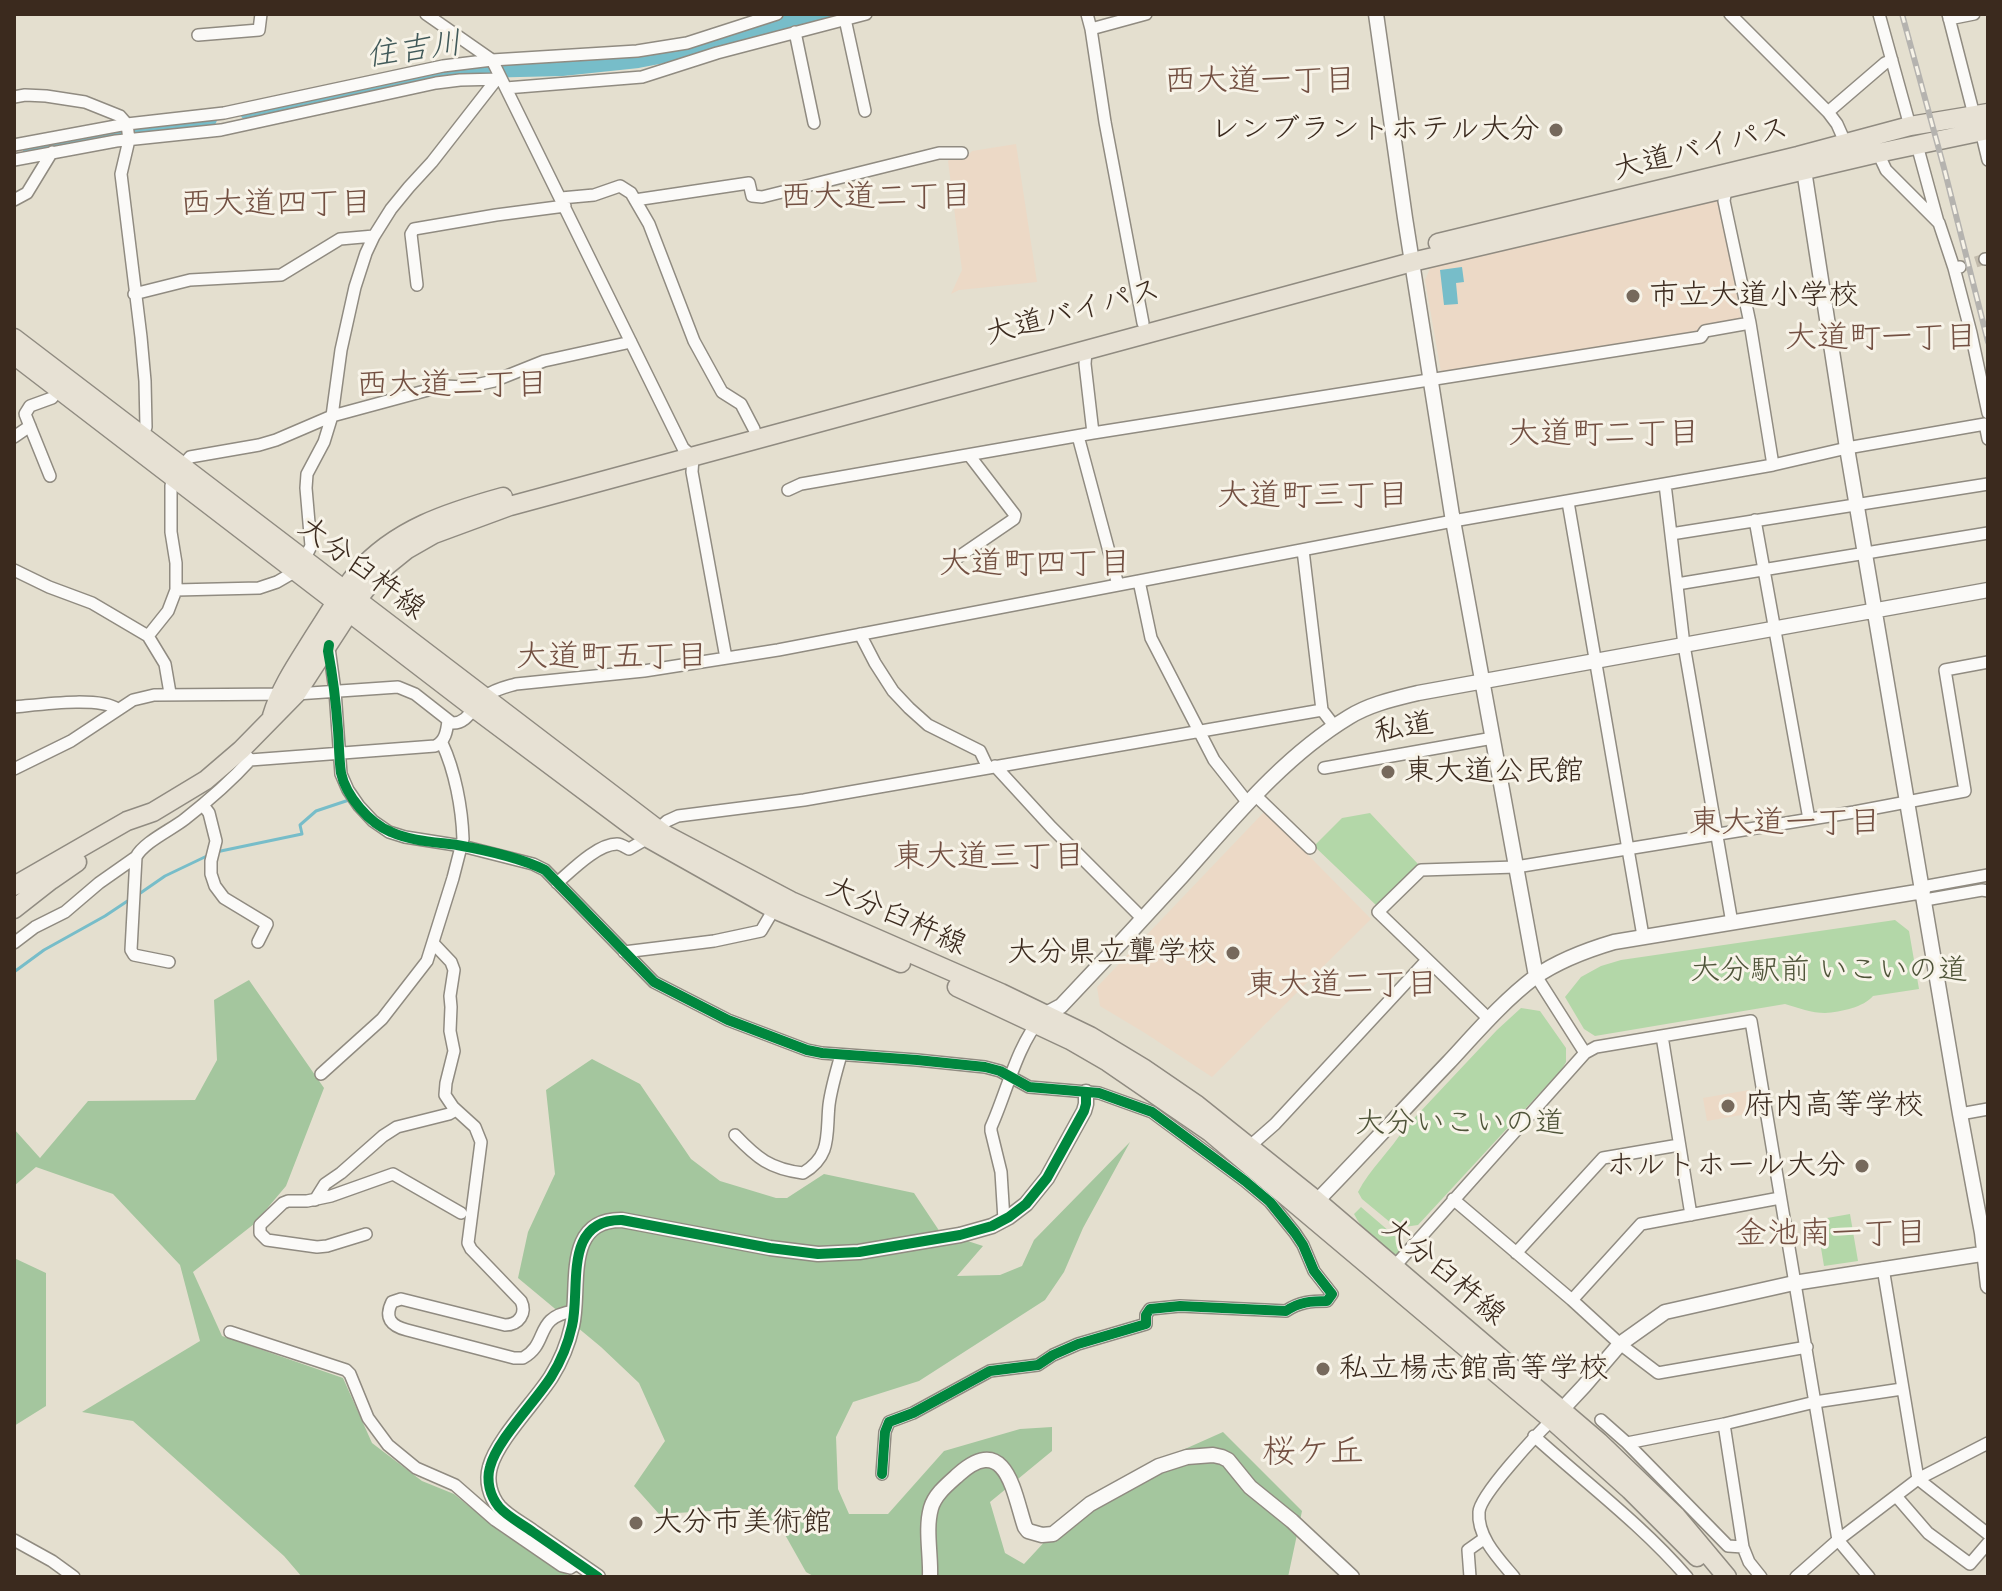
<!DOCTYPE html>
<html>
<head>
<meta charset="utf-8">
<style>
  body { margin:0 }
  #map { position:relative; width:2002px; height:1591px; overflow:hidden; background:#e4dfcf; font-family:Sriracha,sans-serif }
  canvas { display:block }
  .frame { position:absolute; inset:0; border:16px solid #3b2a1e; pointer-events:none }
</style>
</head>
<body>
<div id="map">
<canvas width="2002" height="1591"></canvas>
<div class="frame"></div>
</div>
<script>
const g = document.querySelector('canvas').getContext('2d');
g.lineJoin = 'round';
function fill(path, color) { g.fillStyle = color; g.fill(path, 'evenodd'); }
function trace(path, color, width, dash) { g.strokeStyle = color; g.lineWidth = width; g.lineCap = dash ? 'butt' : 'round'; g.setLineDash(dash || []); g.stroke(path); }
function write(font, color, halo, rows, align = 'center') {
  g.font = font + ' Sriracha,"Klee One",sans-serif'; g.lineWidth = 6; g.setLineDash([]); g.textBaseline = 'middle'; g.strokeStyle = halo; g.fillStyle = color; for (const [text, x, y, turn = 0] of rows) {
    g.save(); g.translate(x, y); g.rotate((+turn || 0) * Math.PI / 180); g.textAlign = isNaN(turn) ? turn : align; if (halo) g.strokeText(text, 0, 0); g.fillText(text, 0, 0); g.restore();
  }
}
fill(new Path2D(`
  M1016 144 1037 282 959 290 951 294 962 270 948 161 951 158 966 157 972 151Z
  M1719 198 1741 319 1700 333 1459 372 1451 370 1441 372 1425 280 1432 264Z
  M1265 811 1371 919 1212 1077 1145 1033 1100 1006 1097 987Z
  M1749 1090 1753 1113 1707 1121 1703 1098Z`), '#ecd9c6');
fill(new Path2D(`
  M1370 813 1418 864 1378 907 1314 846 1342 818Z
  M1895 920 1909 931 1919 989 1873 996C1864 1007 1841 1012 1825 1013 1812 1013 1798 1008 1785 1004L1595 1036 1584 1029 1565 997 1581 977 1601 966 1621 960Z
  M1521 1008 1540 1011 1566 1048V1062L1562 1069 1418 1225 1397 1228 1362 1199 1358 1192C1370 1169 1390 1151 1404 1129L1497 1030Z
  M1361 1207 1404 1244V1247L1397 1254H1393C1378 1242 1363 1232 1354 1214Z
  M1850 1214 1858 1261 1824 1266 1820 1242 1813 1243 1810 1221Z`), '#b3d7a8');
fill(new Path2D(`
  M249 980 324 1088 286 1186 254 1224 193 1272 222 1336 343 1378 372 1443 422 1481 454 1494 502 1533 571 1577H302L284 1556 133 1421 82 1412 200 1341 180 1265 113 1194 36 1167 14 1186V1129L40 1158 88 1101 195 1100 217 1060 214 1000Z
  M592 1059 640 1084 691 1159 720 1181 776 1198H787L824 1174 914 1193 940 1232 983 1246 957 1276 1000 1275 1022 1266 1034 1240 1130 1142 1083 1228 1064 1272 1045 1300 919 1381 853 1402 836 1437 838 1489 849 1514H888L944 1451 1020 1429 1052 1427V1451L990 1502 1005 1553 1024 1564 1073 1511 1131 1473 1223 1432 1302 1511 1288 1577H815L806 1572 779 1524 745 1509 659 1514 634 1486 665 1441 639 1383 601 1347 518 1278 528 1232 555 1174 546 1090Z
  M14 1258 46 1273V1406L14 1426Z`), '#a4c69e');
fill(new Path2D(`
  M1462 267 1464 282 1456 283 1458 304 1444 305 1440 270Z`), '#77bdc9');
trace(new Path2D(`
  M216 852 302 834 300 825 316 811 349 800
  M139 894 165 876 209 855
  M14 972 44 950 105 916 129 900`), '#77bdc9', 3);
trace(new Path2D(`
  M249 112 402 84 432 75 478 69 562 67 638 59 696 48 823 14
  M32 152 96 138 208 119`), '#77bdc9', 18);
trace(new Path2D(`
  M1960 267 1985 259`), '#c2bbac', 11, [11, 5.5]);
const minor = new Path2D(`
  M426 14 492 60 683 448 693 457 692 472 726 658
  M1087 14 1091 29 1105 122 1143 323
  M1730 14 1828 112 1837 124 1845 142 1851 144
  M1879 14 1910 126
  M1948 14 1974 115
  M845 19 865 111
  M1949 19 1974 14
  M1091 29 1146 14
  M795 32 814 123
  M198 35 259 30 261 14
  M506 88 642 77 717 53 866 14
  M14 97 25 95 46 96 85 102 120 116 127 124 129 140 121 174 141 337 145 381 146 427 141 440
  M1828 112 1885 63 1892 60
  M1981 131 1988 160
  M14 145 127 124 224 113 443 66 492 60 637 51 687 43 777 14
  M1917 145 1938 222
  M1875 151 1878 153 1886 170 1939 223 1954 268 1960 267
  M14 160 116 141 221 130 436 83 460 80 501 79
  M1726 189 1724 201 1750 323 1773 465 1847 448 1985 424 1988 439
  M561 198 594 195 620 186 631 193 649 224 694 341 722 392 741 404 754 429
  M14 200 27 193 52 152
  M635 200 749 183 752 196 762 197 939 153H962
  M1985 259H1988
  M1954 268 1971 333 1988 413
  M417 285 411 234 414 229 496 215 565 206
  M134 294 190 280 281 275 340 239 374 236
  M1086 350 1085 364 1093 433
  M1078 436 1118 585
  M14 437 30 426
  M50 476 25 414 30 406 52 398 62 386
  M1665 484 1684 645 1732 923
  M788 490 801 484 1093 433 1701 337 1705 331 1750 323
  M1568 502 1643 936
  M1755 520 1809 819
  M1671 534 1988 484
  M1303 550 1322 710
  M957 558 1014 519 1015 515 969 455
  M14 570 49 587 92 603 148 636 165 664 170 693
  M1139 581 1151 638 1214 760 1248 803
  M1677 584 1988 533
  M176 590 259 588 277 582 296 571 304 560 311 546 306 488 307 474 324 442 332 416 341 350 355 287 366 253 374 236 391 209 409 187 432 162 496 80
  M860 634 875 663 893 691 909 708 928 725 980 751 988 768
  M148 636 168 611 176 590V563L171 532V486L173 477 190 457 259 445 276 440 332 416 443 386 466 387 494 381 544 361 631 342
  M329 648 335 691 341 774 348 790 359 806 373 821 389 832 405 837 462 846 533 864 545 870 654 982 728 1020 807 1050 822 1053 917 1060 985 1067 1000 1071 1029 1087 1099 1093 1152 1112 1245 1181 1270 1202 1295 1233 1303 1245 1314 1271 1332 1294 1327 1301C1311 1301 1299 1302 1286 1311L1180 1306 1150 1309 1146 1315V1324L1078 1344 1053 1355 1038 1365 990 1371 913 1413 889 1422 885 1432 882 1474
  M14 707C37 705 99 696 117 709
  M246 755 250 760 435 746C445 742 447 731 448 720
  M995 766 1051 827 1143 919
  M1324 768 1493 738
  M14 769 71 741 133 700 154 695 296 694 398 687 415 694 452 723C469 724 473 704 486 696 495 689 506 687 516 684L644 671 778 650 1453 521 1773 465
  M1256 796 1310 848
  M203 805 209 813 216 841 211 861V874L215 886 224 898 267 924 258 942
  M557 883C571 871 597 844 617 844 621 844 625 847 629 849L648 838 667 821 678 816 804 800 1322 710 1335 727
  M1922 887 1988 875
  M1925 900 1982 890 1988 891
  M14 943 35 927 65 912 99 883 136 857
  M433 943 451 962 454 970 450 996 451 1007 450 1031 454 1051 446 1083 445 1095 453 1107 475 1127 481 1142 468 1243 471 1249 521 1301C527 1313 519 1325 505 1325L401 1299 392 1302C384 1318 391 1326 407 1330L514 1358H523C550 1343 533 1317 574 1311
  M624 952 714 941 761 931 774 909
  M169 962 134 955 131 950 136 857C144 842 171 830 185 819 208 801 230 782 250 760
  M1536 976 1585 1053
  M1489 1019 1378 912 1421 870 1516 867 1854 812 1965 791 1945 670 1988 662
  M1662 1036 1691 1215
  M321 1074 382 1019 427 961 453 878 463 839C462 808 455 771 442 743
  M1960 1114 1988 1109
  M735 1135C757 1158 770 1169 803 1173 832 1156 826 1134 829 1105 831 1089 836 1072 841 1055
  M1250 1146 1275 1124 1427 960
  M1453 1199 1572 1300 1620 1344 1658 1373 1807 1347
  M315 1200 325 1184 341 1173 383 1136 397 1127 449 1114 456 1110
  M1004 1220 1001 1172 991 1131V1127C1005 1097 1018 1043 1040 1020
  M366 1234 327 1246 317 1247 267 1240 260 1233V1225L283 1203 288 1201H307L331 1196 393 1174 461 1213
  M1516 1253 1603 1158 1679 1145
  M1394 1267 1585 1053 1596 1047 1751 1021 1838 1540 1869 1577
  M1883 1268 1918 1479 1988 1534
  M1572 1300 1641 1224 1780 1198
  M230 1332 346 1370 350 1374 368 1418 388 1445 416 1468 455 1485 495 1520 562 1566 570 1568 578 1563
  M1601 1420 1627 1443 1728 1546 1743 1547
  M1724 1424 1743 1547 1749 1562 1761 1577
  M1534 1436C1586 1483 1641 1524 1687 1577
  M1627 1443 1724 1424 1815 1402 1902 1389
  M1896 1496 1928 1533 1970 1564 1988 1543
  M14 1540 52 1561 74 1577
  M1470 1577 1468 1550 1485 1538
  M1514 1577C1499 1559 1477 1537 1479 1512 1480 1495 1537 1434 1552 1420
  M1796 1577 1838 1540 1918 1479 1988 1443`);
const tertiary = new Path2D(`
  M1376 14 1405 218 1452 515 1536 976
  M1801 162 1804 170 1847 448 1960 1114 1982 1233 1988 1286
  M1046 1014 1061 1006C1102 963 1142 920 1182 876 1233 819 1283 757 1349 717 1370 704 1394 699 1418 693L1988 590
  M1312 1206C1358 1159 1402 1111 1448 1063 1475 1034 1503 1001 1535 977 1558 961 1587 950 1614 942L1923 891
  M1555 1417 1584 1386 1620 1344 1665 1312 1794 1283 1988 1253
  M598 1577C576 1562 555 1547 533 1532 522 1524 508 1517 499 1507 490 1496 486 1481 490 1467 497 1440 535 1402 551 1377 561 1361 568 1344 572 1326 581 1289 562 1219 622 1220L770 1248 818 1254 859 1252 960 1235 992 1226 1009 1217 1026 1204 1047 1178 1084 1111 1086 1104V1092
  M930 1577C931 1555 925 1529 931 1508 935 1494 948 1484 959 1474 1007 1432 1014 1495 1025 1527L1028 1531 1042 1535 1053 1534 1090 1504 1159 1466 1187 1457 1213 1455 1222 1457 1228 1460 1250 1487 1292 1521 1352 1577`);
const primary = new Path2D(`
  M14 338 664 834 791 901 1001 993 1090 1036 1143 1068 1197 1105 1317 1201 1599 1442 1676 1516 1727 1577
  M14 355 474 708 648 838 774 909 901 963
  M957 987 1070 1040 1108 1062 1210 1132 1552 1420 1630 1490 1697 1557`);
const trunk = new Path2D(`
  M1438 243 1798 156 1910 126 1988 113
  M272 716C281 686 299 661 315 635 329 614 341 592 357 573 395 529 449 512 503 497
  M14 886 127 821 153 812 206 780 241 750 296 694 357 600 380 571 406 550 434 534 510 506 1412 262 1878 153 1988 130
  M14 909 51 880 77 862`);
trace(minor, '#908b81', 14);
trace(tertiary, '#908b81', 17);
trace(primary, '#908b81', 21);
trace(trunk, '#908b81', 21);
trace(minor, '#fbfaf8', 11);
trace(tertiary, '#fbfaf8', 14);
trace(primary, '#e7e1d4', 18);
trace(trunk, '#e7e1d4', 18);
const rail = new Path2D(`
  M1902 14 1944 168 1988 342`);
trace(rail, '#b5b3af', 6);
trace(rail, '#f7f3e8', 3, [9]);
trace(new Path2D(`
  M329 645 328 651C333 677 336 703 338 730 339 744 339 759 341 773 346 796 369 823 391 832 411 841 435 842 457 845 485 850 519 857 545 870L654 982 728 1020 807 1050 822 1053 917 1060 985 1067 1000 1071 1029 1087 1099 1093 1152 1112 1245 1181 1270 1202 1295 1233 1303 1245 1314 1271 1332 1294 1327 1301C1311 1301 1299 1302 1286 1311L1180 1306 1150 1309 1146 1315V1324L1078 1344 1053 1355 1038 1365 990 1371 913 1413 889 1422 885 1432 882 1474
  M598 1577C576 1562 555 1547 533 1532 522 1524 508 1517 499 1507 490 1496 486 1481 490 1467 497 1440 535 1402 551 1377 561 1361 568 1344 572 1326 581 1289 562 1219 622 1220L770 1248 818 1254 859 1252 960 1235 992 1226 1009 1217 1026 1204 1047 1178 1084 1111 1086 1104V1092`), '#00873e', 10);
for (const [x, y, r, color] of [
  [1556,130,8,"#76695c"],
  [1633,296,8,"#76695c"],
  [1388,772,8,"#76695c"],
  [1233,953,8,"#76695c"],
  [1728,1106,8,"#76695c"],
  [1862,1166,8,"#76695c"],
  [1323,1369,8,"#76695c"],
  [636,1523,8,"#76695c"]
]) { const dot = new Path2D(); dot.arc(x, y, r, 0, 2 * Math.PI); g.fillStyle = color; g.fill(dot); trace(dot, '#f7f3e8', 3); }
write('30px', '#3b2a1e', '#f7f3e8', [
  ["レンブラントホテル大分",1540,130,"right"],
  ["市立大道小学校",1649,296],
  ["東大道公民館",1404,772],
  ["大分県立聾学校",1217,953,"right"],
  ["府内高等学校",1744,1106],
  ["ホルトホール大分",1846,1166,"right"],
  ["私立楊志館高等学校",1339,1369],
  ["大分市美術館",652,1523]
], 'left');
write('30px', '#3b2a1e', '#f7f3e8', [
  ["大道バイパス",1701,150,-14],
  ["大道バイパス",1073,313,-15],
  ["大分臼杵線",361,569,37],
  ["私道",1404,729,-10],
  ["大分臼杵線",896,917,24],
  ["大分臼杵線",1443,1272,40]
]);
write('30px', '#4f5439', '#f7f3e8', [
  ["大分駅前 いこいの道",1829,971],
  ["大分いこいの道",1460,1124]
]);
write('italic 32px', '#405959', '#f7f3e8', [
  ["住吉川",414,51,-8]
]);
write('32px', '#735042', '#f7f3e8', [
  ["西大道一丁目",1260,82],
  ["西大道二丁目",876,198],
  ["西大道四丁目",276,205],
  ["大道町一丁目",1881,339],
  ["西大道三丁目",452,386],
  ["大道町二丁目",1604,435],
  ["大道町三丁目",1313,497],
  ["大道町四丁目",1035,565],
  ["大道町五丁目",612,658],
  ["東大道一丁目",1785,824],
  ["東大道三丁目",989,858],
  ["東大道二丁目",1342,986],
  ["金池南一丁目",1831,1235]
]);
write('34px', '#735042', '#f7f3e8', [
  ["桜ケ丘",1313,1453]
]);
</script>
</body>
</html>
